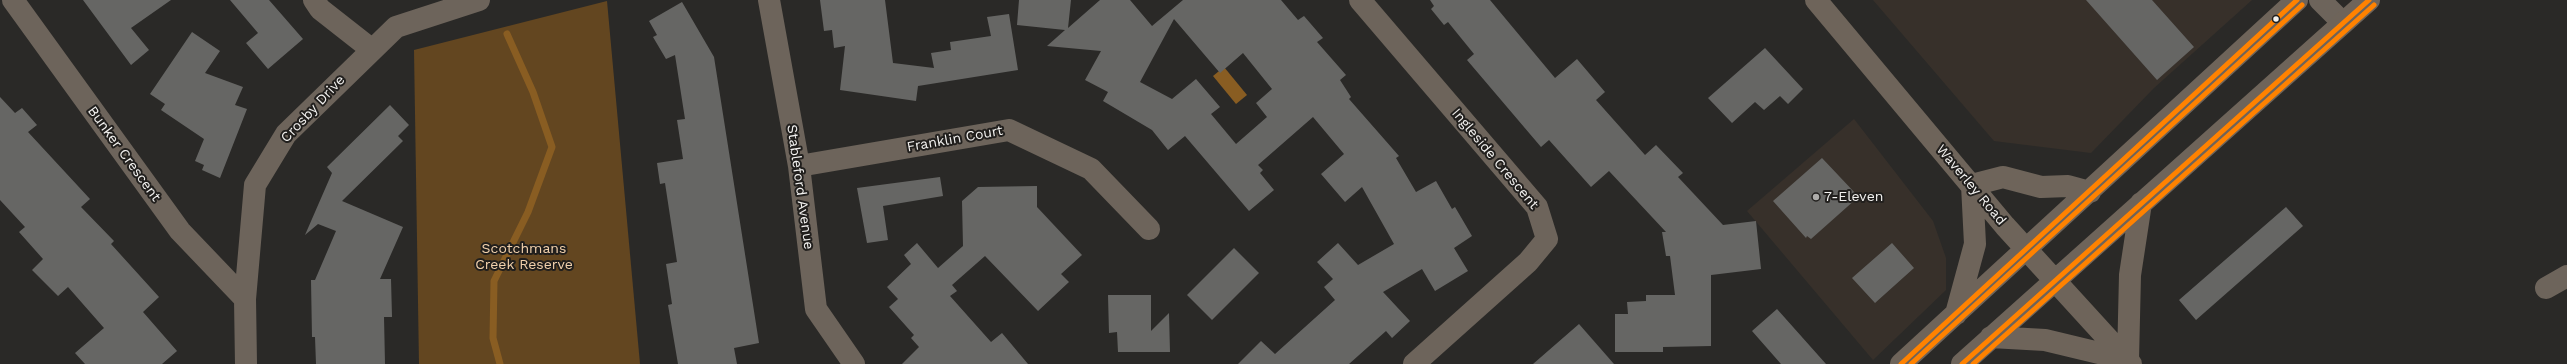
<!DOCTYPE html>
<html>
<head>
<meta charset="utf-8">
<style>
  body { margin:0 }
  canvas { display:block; background:#2a2927 }
</style>
</head>
<body>
<canvas width="2567" height="364"></canvas>
<script>
const g = document.querySelector('canvas').getContext('2d');
g.lineJoin = 'round';
function fill(path, color) { g.fillStyle = color; g.fill(path, 'evenodd'); }
function trace(path, color, width, dash) { g.strokeStyle = color; g.lineWidth = width; g.lineCap = dash ? 'butt' : 'round'; g.setLineDash(dash || []); g.stroke(path); }
function write(font, color, halo, rows, align = 'center') {
  g.font = font + ' "Work Sans",sans-serif'; g.lineWidth = 4; g.setLineDash([]); g.textBaseline = 'middle'; g.strokeStyle = halo; g.fillStyle = color; for (const [text, x, y, turn = 0] of rows) {
    g.save(); g.translate(x, y); g.rotate((+turn || 0) * Math.PI / 180); g.textAlign = isNaN(turn) ? turn : align; if (halo) g.strokeText(text, 0, 0); g.fillText(text, 0, 0); g.restore();
  }
}
fill(new Path2D(`
  M1873 0H2252L2154 88 2091 153 1994 141Z
  M1854 119 1933 221 1946 258V290L1873 360 1747 211Z`), '#37302a');
fill(new Path2D(`
  M607 1 640 364H419L414 50Z`), '#634620');
fill(new Path2D(`
  M1224 67 1247 95 1236 104 1213 76Z`), '#895d22');
trace(new Path2D(`
  M500 364 493 338 494 281 528 212 552 147 533 92 507 34`), '#895d22', 7);
fill(new Path2D(`
  M83 0H171L131 28 149 50 131 65Z
  M230 0H269L303 39 268 69 246 43 258 33Z
  M820 0H885L893 63 934 68 931 53 951 50 950 42 991 36 987 17 1009 14 1018 70 918 86 916 101 840 90 845 46 834 48 832 30 824 31Z
  M1019 0H1071L1068 28 1100 0H1130L1152 26 1183 0H1281L1298 20 1304 16 1323 38 1317 42 1346 75 1340 80 1351 97 1349 99 1399 156 1396 158 1416 192 1436 181 1452 209 1455 207 1472 236 1454 248 1468 271 1435 291 1422 269 1383 292 1410 321 1392 338 1386 331 1349 364H1238L1261 341 1275 354 1335 300 1324 287 1333 279 1317 262 1338 243 1358 265 1394 244 1362 187 1345 202 1321 174 1344 154 1313 117 1258 165 1263 170 1260 173 1274 190 1249 211 1185 136 1168 150 1152 130 1103 101 1108 92 1085 80 1101 51 1047 46 1065 30 1017 25ZM1174 19 1220 73 1243 53 1272 89 1256 103 1267 117 1236 144 1211 114 1220 107 1196 79 1172 99 1140 82Z
  M1430 0H1490L1555 78 1577 59 1605 92 1596 100 1645 155 1656 145 1683 173 1678 177 1723 225 1756 221 1761 269 1711 275V346L1663 347V352H1615V314H1628L1627 302 1646 301V295H1675L1670 256H1666L1662 232H1666L1609 171 1591 187 1549 140 1541 147 1467 60 1474 54 1448 22 1444 25 1431 9 1434 6Z
  M2086 0H2152L2194 47 2157 80Z
  M682 2 714 57 759 343 734 348 737 364H678L668 305 672 304 666 264 677 262 665 183 660 184 657 163 683 159 677 120 685 119 675 55 666 59 653 37 657 35 649 21Z
  M192 32 220 51 205 73 243 87 235 105 247 109 220 178 202 170 204 165 195 161 204 139 161 110 165 104 150 94Z
  M1765 48 1803 89 1788 104 1780 96 1764 110 1755 102 1732 123 1708 98Z
  M0 97 15 113 22 108 37 125 28 132 90 199 81 207 114 241 111 244 159 297 143 312 177 351 162 364H85L75 353 104 328 68 287 58 296 32 270 43 259 19 232 25 227 0 200Z
  M390 105 409 125 398 136 403 141 342 201 403 227 380 279H391L392 317H384L385 364H316L315 337H312L311 280H315L336 231 318 224 305 235 332 173 327 167Z
  M1822 158 1856 194 1853 196 1856 199 1811 239 1807 236 1806 238 1773 201Z
  M940 177 943 196 883 206 888 240 867 243 857 188Z
  M1037 186V207L1082 255 1061 274 1069 282 1038 311 985 256 952 285 957 291 950 296 991 342 1002 333 1028 364H902L919 347 911 338 914 335 889 307 898 299 887 287 911 264 904 255 917 243 938 268 963 246 962 201 978 187Z
  M2286 207 2303 226 2196 320 2179 300Z
  M1892 243 1914 268 1875 303 1852 278Z
  M1234 248 1259 273 1212 320 1187 295Z
  M1108 295H1151V331L1169 313 1170 352H1118L1117 332 1109 333Z
  M1777 309 1826 364H1781L1752 331Z
  M1579 324 1614 364H1533Z`), '#666664');
trace(new Path2D(`
  M13 0 180 231 245 299
  M314 0 320 9 371 49
  M769 0 799 166 816 309 854 364
  M1360 0 1537 207 1547 239 1528 262 1414 364
  M2320 0 2343 23
  M799 166 1009 130 1091 169 1149 229
  M2546 288 2567 276
  M246 364 245 299 255 185 286 134 396 27 479 0`), '#6d645b', 22);
trace(new Path2D(`
  M1816 0 2005 226 2131 364
  M1972 185 2003 177 2041 187 2068 186 2090 192
  M1956 314 1975 244 1972 185
  M1991 337 2045 340 2128 360
  M2128 360 2130 275 2141 203
  M1901 364 2297 0
  M1962 364 2369 0`), '#6e645a', 22);
trace(new Path2D(`
  M1901 364 2297 0
  M1962 364 2369 0`), '#ff8200', 5);
trace(new Path2D(`
  M1911 364 2302 5
  M1973 364 2374 5`), '#ff8200', 5);
for (const [x, y, r, color] of [
  [2276,19,3.5,"#f3f2f0"],
  [1816,197,4,"#adacaa"]
]) { const dot = new Path2D(); dot.arc(x, y, r, 0, 2 * Math.PI); g.fillStyle = color; g.fill(dot); trace(dot, '#211f1d', 1.5); }
write('14px', '#f3f2f0', '#211f1d', [
  ["Crosby Drive",313,109,-47],
  ["Franklin Court",955,139,-10],
  ["Bunker Crescent",124,154,54],
  ["Ingleside Crescent",1495,159,50],
  ["Waverley Road",1971,185,50],
  ["Stableford Avenue",800,187,82]
]);
write('14px', '#f3f2f0', '#211f1d', [
  ["7-Eleven",1824,197]
], 'left');
write('14px', '#f2d1ac', '#211f1d', [
  ["Scotchmans",524,249],
  ["Creek Reserve",524,265]
]);
</script>
</body>
</html>
